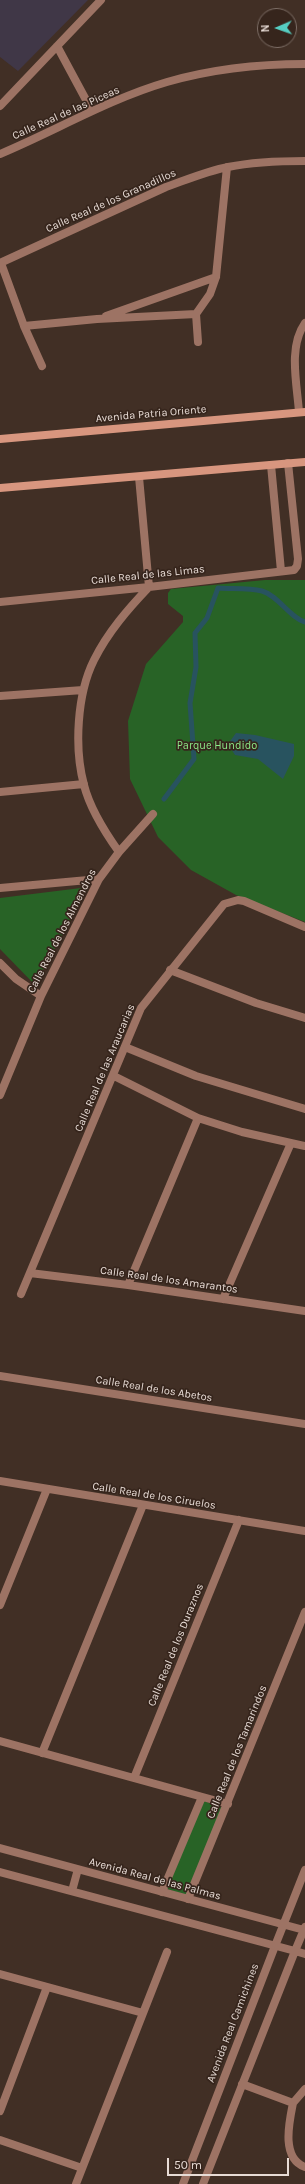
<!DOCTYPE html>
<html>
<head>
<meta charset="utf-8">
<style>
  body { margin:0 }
  #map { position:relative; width:305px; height:2184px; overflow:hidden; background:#412f25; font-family:Karla,sans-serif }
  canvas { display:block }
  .north { position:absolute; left:257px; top:8px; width:40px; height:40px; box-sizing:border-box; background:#36251c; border:1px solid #7d6e66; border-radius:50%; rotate:268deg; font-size:11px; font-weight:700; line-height:16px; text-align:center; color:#e8dcd6 }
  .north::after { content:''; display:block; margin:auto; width:14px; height:18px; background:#56cec2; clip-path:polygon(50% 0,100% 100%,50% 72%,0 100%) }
  .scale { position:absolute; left:167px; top:2158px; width:122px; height:18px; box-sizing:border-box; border:2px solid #e8dcd6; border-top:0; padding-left:5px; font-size:12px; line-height:14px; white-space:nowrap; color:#e8dcd6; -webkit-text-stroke:3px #36251c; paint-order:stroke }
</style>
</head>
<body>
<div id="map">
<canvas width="305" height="2184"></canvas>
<div class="north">N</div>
<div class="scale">50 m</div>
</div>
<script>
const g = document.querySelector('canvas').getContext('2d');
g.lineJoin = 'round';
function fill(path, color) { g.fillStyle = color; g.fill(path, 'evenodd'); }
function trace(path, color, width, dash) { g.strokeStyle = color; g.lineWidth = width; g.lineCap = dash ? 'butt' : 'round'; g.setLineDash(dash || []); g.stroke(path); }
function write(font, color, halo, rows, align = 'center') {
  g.font = font + ' Karla,sans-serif'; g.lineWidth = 3.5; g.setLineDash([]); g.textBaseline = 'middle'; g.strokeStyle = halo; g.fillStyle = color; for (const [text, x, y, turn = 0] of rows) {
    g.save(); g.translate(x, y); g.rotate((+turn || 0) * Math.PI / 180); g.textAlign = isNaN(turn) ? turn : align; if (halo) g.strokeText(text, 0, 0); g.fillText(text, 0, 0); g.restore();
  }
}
fill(new Path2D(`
  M0 0H88L18 71 0 57Z`), '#403747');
fill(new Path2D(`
  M265 580H305V922L236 895 191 870 158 837 130 779 128 721 146 664 183 622V616L168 604V593L171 589Z
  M89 887 35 985 0 949V898Z
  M204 1801 222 1808 186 1895 167 1889Z`), '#286326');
fill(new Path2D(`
  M236 733 255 735 294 744V756L283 779 258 759 235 755 228 744Z`), '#28535f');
trace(new Path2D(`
  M164 799 194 759 190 703 196 667 195 633 207 618 218 588C232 589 249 588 262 591 279 596 289 617 305 622`), '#28535f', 5);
trace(new Path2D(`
  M57 46 92 111
  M0 106 101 0
  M0 154C55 131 109 99 167 82 212 69 258 64 305 64
  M0 263 166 187C186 180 207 171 228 167 253 162 280 161 305 161
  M1 263 24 326 42 366
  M196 314 198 342
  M106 316 216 277
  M24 326 97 319 196 314 210 294 216 277 227 167
  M299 412C297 384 288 347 305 323
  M271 465 281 571
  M0 602 149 587 294 570 297 566 298 559 288 463
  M0 696 83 690
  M0 792 84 784
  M119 852C104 831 90 809 84 785 74 748 77 694 94 660 108 632 128 609 149 587L139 477
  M0 888 99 879
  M0 963 16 979 41 996
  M170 970 256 1003 305 1018
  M125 1047 196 1076 305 1109
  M114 1076 198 1118 242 1132 305 1146
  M0 1095 41 996 99 879 119 852 153 814
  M30 1273 128 1285 305 1311
  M128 1285 198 1118
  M21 1294 141 1008 224 904 238 900 244 901 305 927
  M223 1299 291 1143
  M0 1376 305 1424
  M0 1481 305 1531
  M0 1605 47 1489
  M0 1741 228 1804
  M42 1753 143 1505
  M134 1778 239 1520
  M162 1892 202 1797
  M188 1899 305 1612
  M0 1974 143 2013
  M242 2084 293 2103C289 2123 281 2158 305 2167
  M293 2103 305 2089
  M0 2111 47 1987
  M0 2140 82 2168
  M76 2184 167 1952
  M183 2184 275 1946
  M203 2184 295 1951 305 1954`), '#9d7364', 8);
trace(new Path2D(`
  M0 1848 304 1930
  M0 1872 295 1951 305 1927
  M72 1891 78 1869
  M275 1946 305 1870`), '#9d7364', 8);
trace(new Path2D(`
  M0 439 305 412
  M0 488 305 462`), '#d8967f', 8);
write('11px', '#e8dcd6', '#36251c', [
  ["Calle Real de las Piceas",66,113,-24],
  ["Calle Real de los Granadillos",111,201,-24],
  ["Avenida Patria Oriente",151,414,-5],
  ["Calle Real de las Limas",148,575,-6],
  ["Calle Real de los Almendros",62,931,-63],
  ["Calle Real de las Araucarias",105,1068,-67],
  ["Calle Real de los Amarantos",169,1280,8],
  ["Calle Real de los Abetos",154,1389,9],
  ["Calle Real de los Ciruelos",154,1496,9],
  ["Calle Real de los Duraznos",176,1645,-68],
  ["Calle Real de los Tamarindos",237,1752,-68],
  ["Avenida Real de las Palmas",155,1879,15],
  ["Avenida Real Camichines",233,2023,-69]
]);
write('11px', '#8dea89', '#36251c', [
  ["Parque Hundido",217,746]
]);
</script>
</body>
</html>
